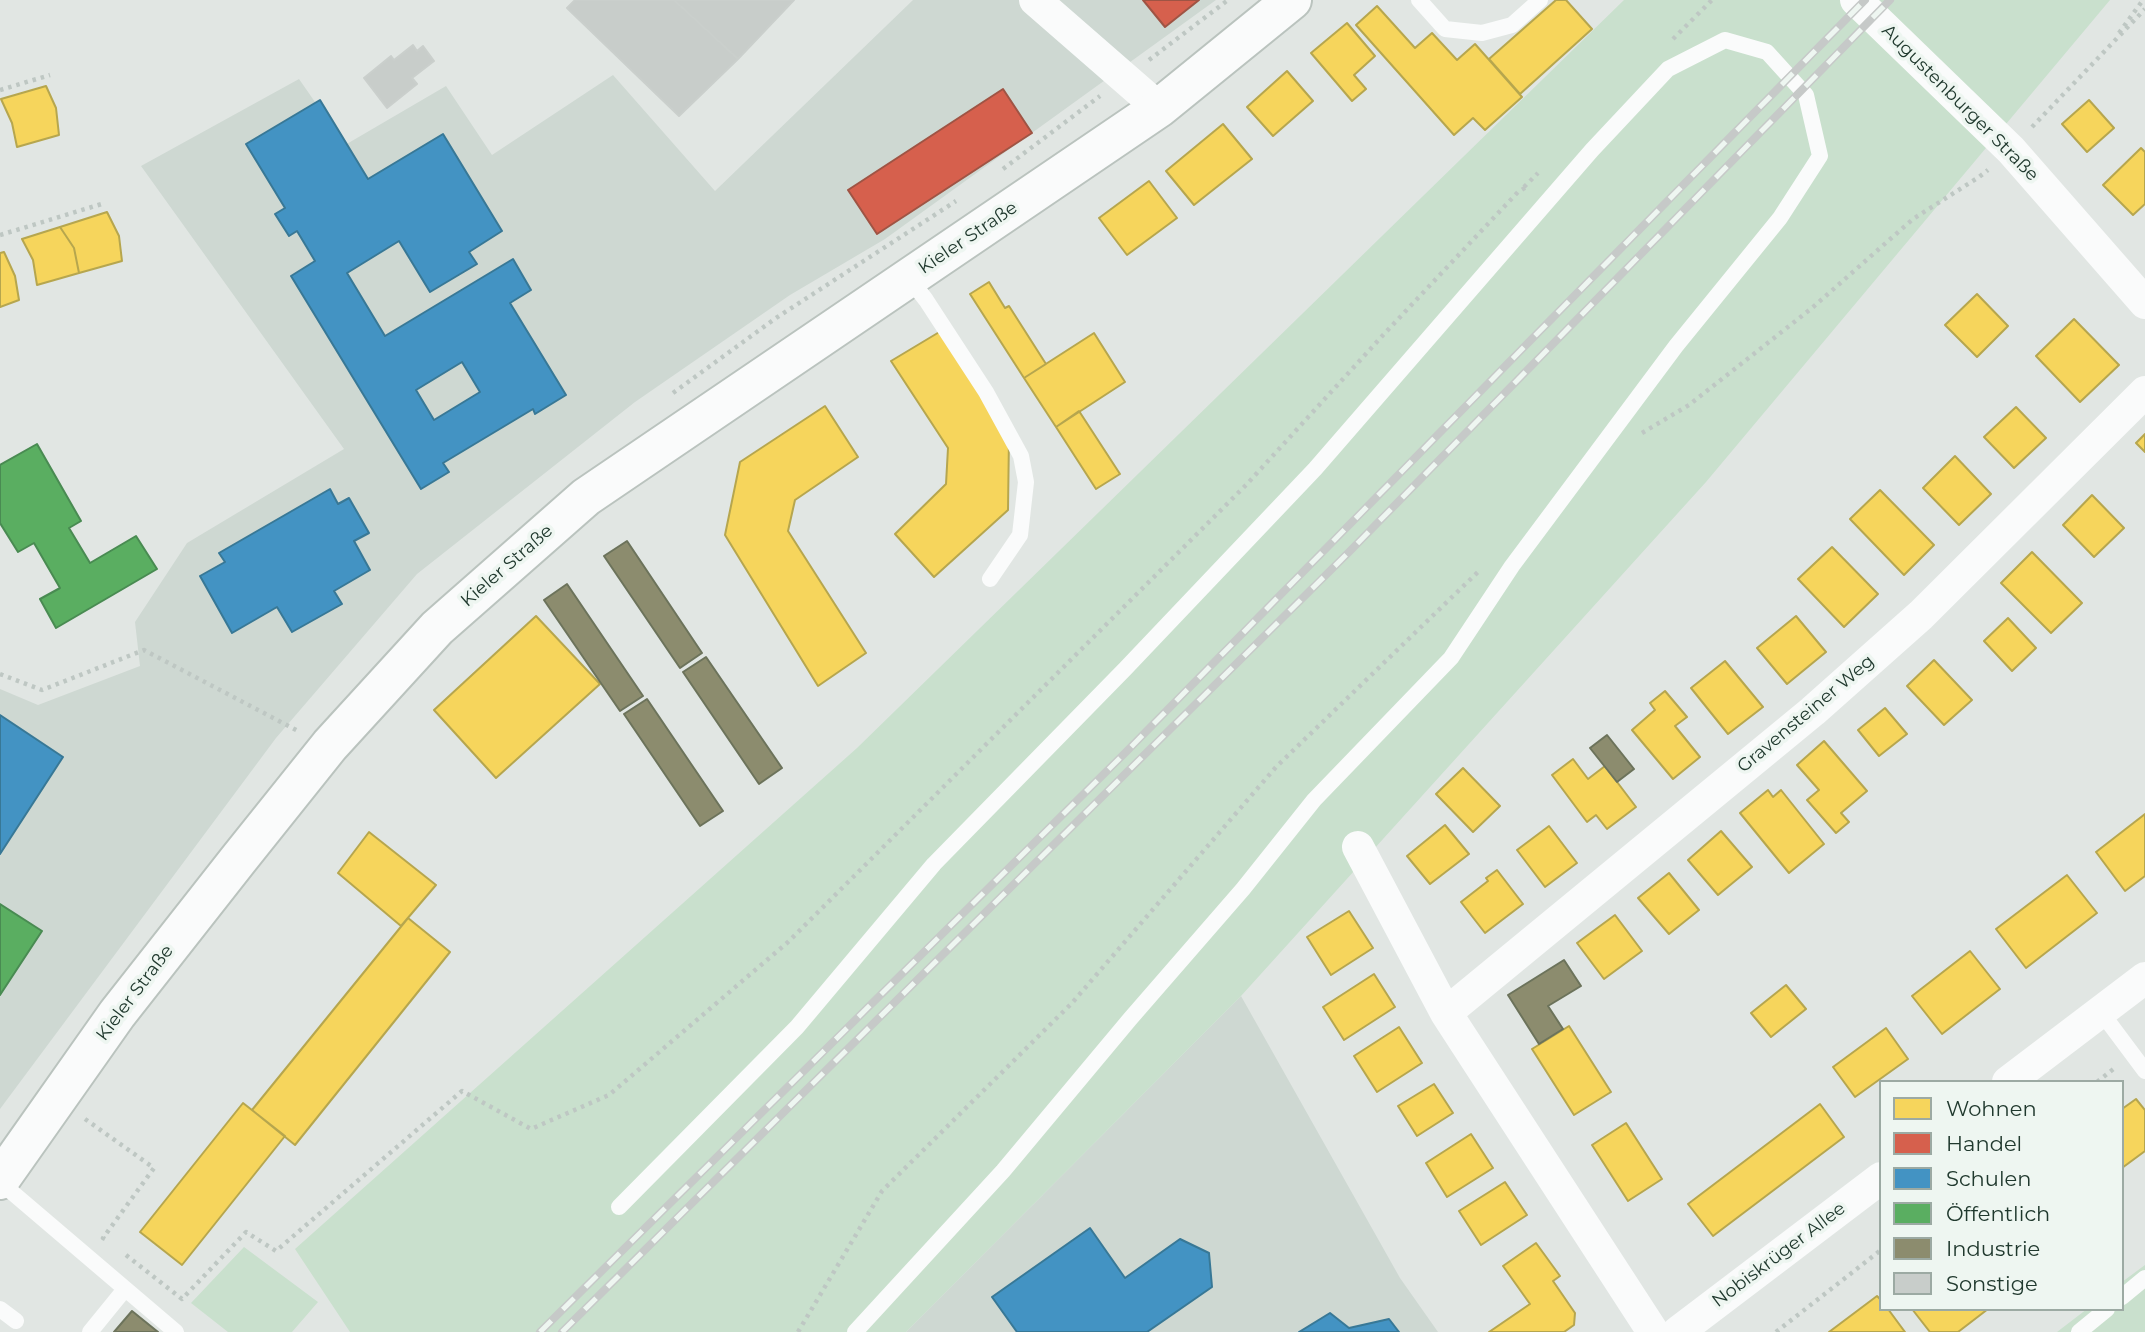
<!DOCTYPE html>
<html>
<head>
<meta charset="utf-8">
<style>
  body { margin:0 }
  #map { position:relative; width:2145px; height:1332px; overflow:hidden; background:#e1e6e3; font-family:Montserrat,sans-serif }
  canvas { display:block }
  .legend { position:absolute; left:1879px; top:1080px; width:245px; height:231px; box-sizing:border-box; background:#eef6f1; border:2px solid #9caaa3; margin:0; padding:9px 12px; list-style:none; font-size:21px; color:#20392e }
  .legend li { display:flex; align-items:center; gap:14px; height:35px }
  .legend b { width:35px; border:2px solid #9caaa3 }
</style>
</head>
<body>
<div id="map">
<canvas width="2145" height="1332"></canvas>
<ul class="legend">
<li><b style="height:19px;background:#f6d55c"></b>Wohnen</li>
<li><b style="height:19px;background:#d6604d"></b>Handel</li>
<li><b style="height:19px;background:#4393c3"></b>Schulen</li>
<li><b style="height:19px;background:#5aae61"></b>Öffentlich</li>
<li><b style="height:19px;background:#8c8c6e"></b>Industrie</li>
<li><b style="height:19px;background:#c8cdca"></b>Sonstige</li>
</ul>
</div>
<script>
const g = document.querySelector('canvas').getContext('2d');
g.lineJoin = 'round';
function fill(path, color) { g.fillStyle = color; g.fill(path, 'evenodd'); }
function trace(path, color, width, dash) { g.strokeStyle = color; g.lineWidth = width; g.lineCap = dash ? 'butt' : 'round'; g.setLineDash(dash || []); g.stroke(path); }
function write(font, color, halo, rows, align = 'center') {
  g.font = font + ' Montserrat,sans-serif'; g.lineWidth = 7; g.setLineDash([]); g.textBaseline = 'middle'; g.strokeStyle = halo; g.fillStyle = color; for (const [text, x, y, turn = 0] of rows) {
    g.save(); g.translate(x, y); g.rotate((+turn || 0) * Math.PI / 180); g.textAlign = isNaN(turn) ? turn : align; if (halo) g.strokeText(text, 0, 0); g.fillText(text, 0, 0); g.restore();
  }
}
fill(new Path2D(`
  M913 0H1216L885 239 790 295 635 402 417 574 276 738 0 1109V689L38 705 140 666 135 622 187 543 344 449 141 166 299 79 345 145 446 86 492 155 613 75 715 191Z
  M1241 996 1400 1278 1438 1332H906Z`), '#ced8d2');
fill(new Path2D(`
  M1624 0H2110L1706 482 1241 996 906 1332H350L295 1249 857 748Z
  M244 1247 318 1302 292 1332H228L191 1303Z
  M2145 1265V1332H2057L2087 1309H2122V1282Z`), '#c9e0cd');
const homes = new Path2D(`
  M1556 0H1566L1592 29 1520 94 1489 59Z
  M1377 6 1415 48 1432 33 1457 60 1475 44 1522 97 1485 130 1473 118 1454 135 1356 25Z
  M1347 23 1375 56 1354 75 1366 89 1352 101 1311 53Z
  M1287 71 1313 101 1273 136 1247 107Z
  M46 86 56 108 59 135 17 147 12 123 1 99Z
  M2089 100 2114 128 2087 152 2062 124Z
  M1223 124 1252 159 1194 205 1166 171Z
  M2141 148 2145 152V204L2133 215 2103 185Z
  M1149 181 1177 218 1127 255 1099 218Z
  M107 212 119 236 122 261 79 273 74 248 60 227Z
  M60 227 74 248 79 273 37 285 33 260 22 239Z
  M4 252 15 276 19 300 0 307V253Z
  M989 282 1005 308 1009 306 1046 364 1024 378 970 294Z
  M1977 294 2008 326 1977 357 1945 325Z
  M2074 319 2119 365 2080 402 2036 356Z
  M941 331 1009 436 1008 510 934 577 895 534 946 484 948 448 891 361Z
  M1094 333 1125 382 1056 427 1024 378Z
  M825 406 858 457 795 500 788 531 866 653 818 686 725 535 740 462Z
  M2016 407 2046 438 2014 468 1984 437Z
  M1079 411 1120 474 1096 489 1056 427Z
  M2145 434V452L2136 443Z
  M1955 456 1991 494 1959 525 1923 488Z
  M1880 490 1934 545 1904 575 1850 519Z
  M2092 495 2124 528 2094 557 2063 525Z
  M1832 547 1878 594 1844 627 1798 579Z
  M2032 552 2082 603 2051 633 2001 583Z
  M536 616 600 684 496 778 434 710Z
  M1796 616 1826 652 1787 684 1757 648Z
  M2008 618 2036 648 2012 671 1984 641Z
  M1934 660 1972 700 1944 725 1907 686Z
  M1725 661 1763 707 1728 734 1691 688Z
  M1665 691 1687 717 1675 726 1700 757 1673 779 1632 730 1655 710 1650 703Z
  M1885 708 1907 734 1879 756 1858 730Z
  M1824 741 1867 791 1841 813 1849 822 1836 833 1807 800 1819 790 1797 765Z
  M1573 759 1588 779 1605 766 1636 807 1607 829 1596 815 1587 822 1552 775Z
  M1463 768 1500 806 1473 832 1436 794Z
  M1768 790 1773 797 1781 790 1824 844 1789 873 1740 813Z
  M2145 814V876L2125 891 2096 852Z
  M1445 825 1469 854 1430 884 1407 856Z
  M1549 826 1577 863 1545 887 1517 850Z
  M1721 831 1752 867 1718 895 1688 860Z
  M369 832 436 885 401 926 338 873Z
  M1497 870 1523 904 1485 933 1461 902 1488 881 1486 878Z
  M1669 873 1699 910 1669 934 1638 898Z
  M2067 875 2097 913 2026 968 1996 929Z
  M1349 911 1373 948 1331 975 1307 937Z
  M1615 915 1642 951 1604 979 1577 943Z
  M408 918 450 952 295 1145 252 1110Z
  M1970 951 2000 989 1942 1034 1912 996Z
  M1374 974 1395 1007 1344 1040 1323 1007Z
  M1786 985 1806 1009 1771 1037 1751 1013Z
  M1569 1026 1611 1092 1574 1115 1532 1049Z
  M1399 1027 1422 1063 1377 1092 1354 1056Z
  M1886 1028 1908 1059 1855 1097 1833 1067Z
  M1434 1084 1453 1113 1417 1136 1398 1106Z
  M2136 1099 2145 1110V1151L2122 1168V1109Z
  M243 1103 285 1136 182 1265 140 1232Z
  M1820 1104 1844 1137 1713 1236 1688 1204Z
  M1626 1123 1662 1179 1628 1201 1592 1145Z
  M1471 1134 1493 1168 1447 1197 1426 1163Z
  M1505 1182 1527 1215 1481 1245 1459 1211Z
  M1536 1243 1560 1276 1553 1281 1575 1313 1574 1325 1564 1332H1489L1530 1304 1503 1266Z
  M1877 1296 1881 1300V1309H1888L1905 1332H1829Z
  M1912 1309H1988L1958 1332H1930Z`);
fill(homes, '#f6d55c');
trace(homes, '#b6a64e', 2);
const shops = new Path2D(`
  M1143 0H1199L1165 27Z
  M1003 89 1032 133 877 234 848 190Z`);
fill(shops, '#d6604d');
trace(shops, '#9f5444', 2);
const schools = new Path2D(`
  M320 100 368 179 443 134 502 231 469 252 477 264 430 292 399 241 347 273 385 336 513 259 531 290 510 303 566 395 535 414 533 409 443 463 449 472 421 489 291 276 315 261 297 231 289 236 275 214 285 208 246 144ZM462 362 480 392 434 420 416 390Z
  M330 489 338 504 349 498 369 533 354 541 370 570 334 591 342 604 292 632 277 607 232 633 200 576 225 562 219 553Z
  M0 715 63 757 0 854Z
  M1090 1228 1125 1278 1180 1239 1209 1253 1212 1287 1147 1332H1017L992 1297Z
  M1330 1313 1349 1328 1389 1319 1399 1332H1299Z`);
fill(schools, '#4393c3');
trace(schools, '#387896', 2);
const public = new Path2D(`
  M37 444 81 521 69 528 90 563 136 536 157 569 56 628 40 599 60 588 34 543 18 552 0 523V465Z
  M0 904 42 931 0 995Z`);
fill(public, '#5aae61');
trace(public, '#498b52', 2);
const industry = new Path2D(`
  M627 541 702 653 680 668 604 556Z
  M567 584 643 696 620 711 544 600Z
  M706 657 782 768 759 784 683 672Z
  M647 699 723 811 700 826 624 714Z
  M1607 735 1634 769 1617 782 1590 748Z
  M1564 960 1581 986 1548 1006 1563 1029 1539 1044 1508 995Z
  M132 1311 158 1332H114Z`);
fill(industry, '#8c8c6e');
trace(industry, '#6c735b', 2);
const building = new Path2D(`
  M575 0H674L738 59 679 116 567 8Z
  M674 0H794L738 59Z
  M413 45 417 51 423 46 434 61 412 78 417 84 387 108 364 78 391 56 394 60Z`);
fill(building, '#c8cdca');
trace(building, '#cacfcc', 2);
const secondary = new Path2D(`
  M0 1180 117 1014 238 860 330 745 437 628 586 497 1159 108 1292 0`);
trace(secondary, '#bac3be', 42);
trace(new Path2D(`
  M2119 33 2143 0
  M1673 39 1712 0
  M1149 60 1228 0
  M0 90 50 75
  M2032 127 2145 9
  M1003 169 1100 96
  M1524 187 1538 173
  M0 235 105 203
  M673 393 776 318 956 201
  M1642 433 1689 405 1812 308 1913 219 1979 177 1988 170
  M0 674 42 690 144 650 298 731
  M2097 1082 2116 1067
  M85 1119 154 1168 103 1238 105 1239
  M126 1255 182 1299 246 1232 276 1251 462 1091 531 1129 609 1095 788 942 1247 484 1385 333 1518 192 1528 186
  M798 1332 882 1191 1072 1003 1276 767 1479 571
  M1776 1332 1881 1250`), '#bec7c3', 4.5, [3.5, 5]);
trace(new Path2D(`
  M1419 0 1445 29 1482 33 1512 25 1540 0
  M909 278 926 300 986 392 1021 456 1026 482 1020 535 990 579
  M2101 1012 2145 1071
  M0 1182 176 1332
  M619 1207 797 1027 934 864 1125 669 1315 469 1592 150 1668 69 1725 40 1767 52 1806 95 1820 156 1780 218 1676 346 1512 566 1451 658 1314 800 1243 889 1130 1019 1003 1171 855 1332
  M2122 1297 2145 1278
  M0 1309 16 1321
  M90 1332 125 1289
  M2079 1332 2107 1309`), '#fafbfb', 16);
trace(new Path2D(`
  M1035 0 1159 108
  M1856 0 2011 150 2145 303
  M1358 847 1446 1013
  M2008 1082 2145 978
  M1653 1332 1446 1013 1813 711 1921 615 2145 392
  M1678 1332 1881 1178`), '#fafbfb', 32);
trace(secondary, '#fafbfb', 38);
const rail = new Path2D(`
  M540 1332 1125 753 1865 0
  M562 1332 1349 552 1890 0`);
trace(rail, '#c6c9c8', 8);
trace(rail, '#eef6f1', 5, [16]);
write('18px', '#20392e', '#eef6f1', [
  ["Augustenburger Straße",1960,103,45],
  ["Kieler Straße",968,238,-34],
  ["Kieler Straße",507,566,-41],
  ["Gravensteiner Weg",1806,714,-40],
  ["Kieler Straße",135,993,-53],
  ["Nobiskrüger Allee",1779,1255,-37]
]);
</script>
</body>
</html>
